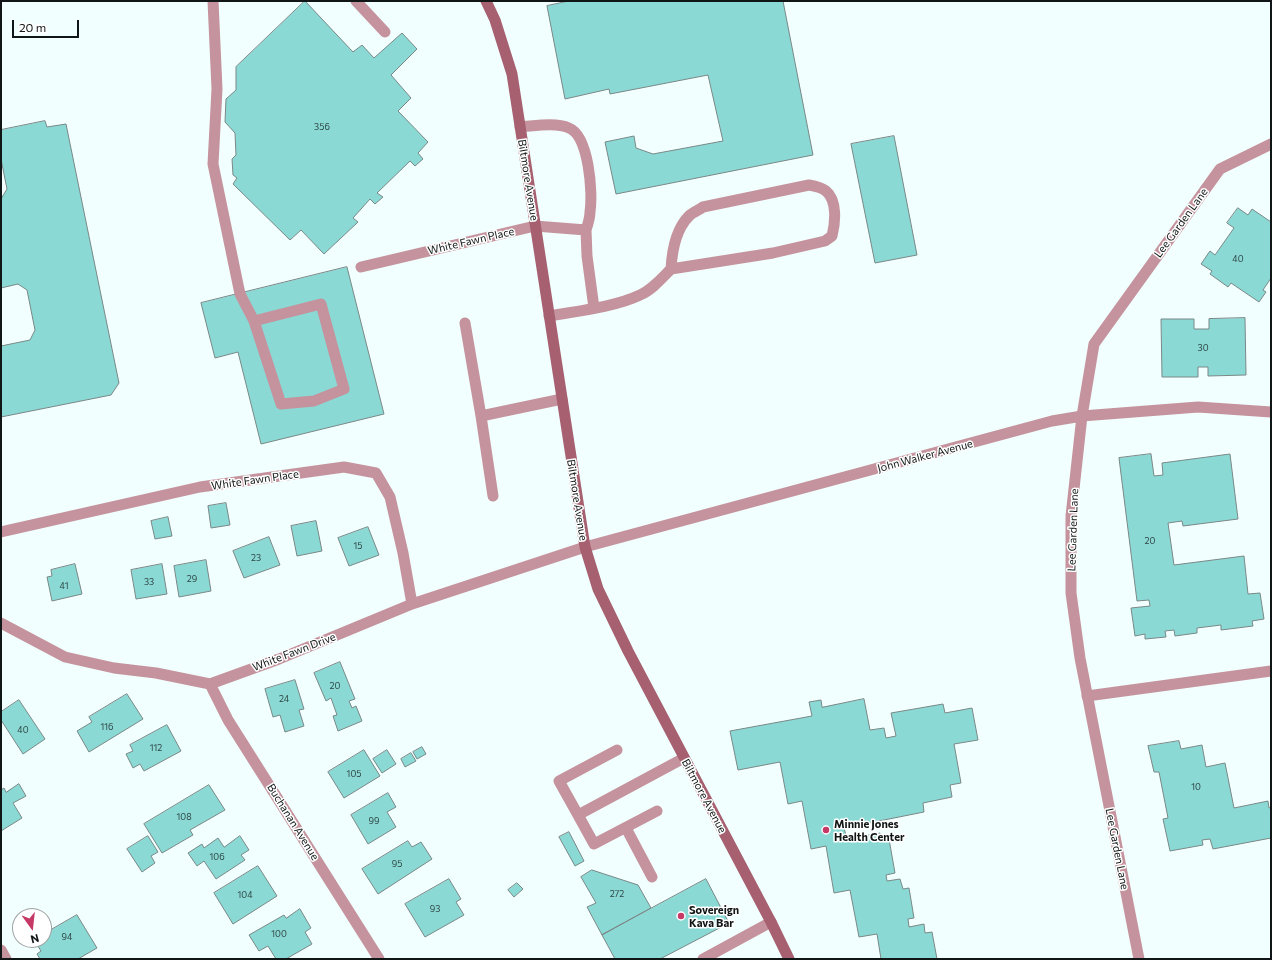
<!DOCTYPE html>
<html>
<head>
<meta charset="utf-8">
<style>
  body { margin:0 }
  #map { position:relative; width:1272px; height:960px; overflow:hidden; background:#f1fffe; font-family:Commissioner,sans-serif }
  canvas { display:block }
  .frame { position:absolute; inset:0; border:2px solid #101615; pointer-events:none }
  .north { position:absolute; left:12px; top:908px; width:40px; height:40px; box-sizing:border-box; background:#fff; border:1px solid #9fa2a1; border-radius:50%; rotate:165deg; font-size:11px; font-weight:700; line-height:16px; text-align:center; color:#101615 }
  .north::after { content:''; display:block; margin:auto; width:14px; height:18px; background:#c63967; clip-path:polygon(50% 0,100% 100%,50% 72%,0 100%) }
  .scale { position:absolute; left:12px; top:20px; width:67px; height:18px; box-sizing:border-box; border:2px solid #101615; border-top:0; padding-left:5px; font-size:12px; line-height:14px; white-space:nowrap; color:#101615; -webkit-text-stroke:3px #fff; paint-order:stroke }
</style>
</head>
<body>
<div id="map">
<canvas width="1272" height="960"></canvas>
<div class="frame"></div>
<div class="north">N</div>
<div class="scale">20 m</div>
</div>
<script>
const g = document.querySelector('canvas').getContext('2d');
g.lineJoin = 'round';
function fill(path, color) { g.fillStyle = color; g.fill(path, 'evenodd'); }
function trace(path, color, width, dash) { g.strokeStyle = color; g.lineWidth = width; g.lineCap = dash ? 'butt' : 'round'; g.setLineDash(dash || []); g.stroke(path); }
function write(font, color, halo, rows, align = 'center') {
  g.font = font + ' Commissioner,sans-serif'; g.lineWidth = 3; g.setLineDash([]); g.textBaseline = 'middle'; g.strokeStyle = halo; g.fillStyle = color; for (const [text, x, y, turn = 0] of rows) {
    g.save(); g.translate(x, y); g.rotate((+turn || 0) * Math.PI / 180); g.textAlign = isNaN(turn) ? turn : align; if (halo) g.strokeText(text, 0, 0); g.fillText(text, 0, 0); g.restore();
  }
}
const building = new Path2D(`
  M305 1 353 52 362 45 374 58 402 33 417 49 391 75 411 98 398 111 428 142 418 153 423 159 415 166 410 161 377 193 383 197 375 204 370 199 353 218 358 222 324 254 301 230 290 240 233 184 237 178 233 175 232 159 236 155 235 133 225 122 226 99 236 90V67Z
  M569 1H783L813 155 616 194 605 142 634 136 636 148 653 154 723 141 708 75 610 94 609 89 565 99 547 6Z
  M45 121 47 127 66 124 119 383 111 395 1 417V346L30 340 35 330 27 290 18 284 1 288V199L7 189 1 159V130Z
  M894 136 917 255 875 263 851 144Z
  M1238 208 1248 215 1252 209 1271 222V278L1263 290 1266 292 1259 302 1231 283 1228 287 1210 274 1212 271 1201 264 1210 251 1215 255 1234 228 1227 223Z
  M347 267 384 414 261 444 238 352 215 358 201 303Z
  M1245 318 1246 375 1208 376V367H1198V377H1162L1161 319H1194V329H1209V319Z
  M1151 454 1154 476 1163 475 1162 463 1230 454 1238 519 1183 526 1182 521 1168 523 1174 565 1244 556 1248 594 1260 593 1264 619 1252 621 1253 626 1221 630V625L1197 628V633L1175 636 1174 630 1165 631 1166 637 1145 639V634L1135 636 1131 608 1150 606 1149 600 1137 601 1119 458Z
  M226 503 230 525 211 528 208 506Z
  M168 517 172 536 155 539 151 521Z
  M316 521 322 551 297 556 291 526Z
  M368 527 379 555 349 566 338 538Z
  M269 537 280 565 244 578 233 551Z
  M206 560 211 591 179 597 174 566Z
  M75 564 82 594 52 601 47 577 52 576 51 570Z
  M162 564 167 594 136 599 131 570Z
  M340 662 355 699 349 701 352 708 356 706 362 721 338 731 333 716 337 715 331 698 326 701 314 673Z
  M295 680 304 709 299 710 304 726 285 732 280 715 273 717 265 689Z
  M127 694 143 719 89 752 77 731 92 722 89 717Z
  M864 699 870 730 884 728 886 738 896 736 891 713 943 704 945 713 972 708 978 740 954 744 961 783 950 785 952 797 923 803 924 812 844 828 847 839 880 833 881 841 889 839 895 873 886 875 887 881 900 879 903 889 909 888 914 918 908 919 909 927 924 924 925 933 932 932 937 959H881L877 934 859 937 850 890 834 893 826 846 811 849 802 801 788 804 780 762 738 770 730 731 812 716 809 702 821 700 822 707Z
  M19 700 45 739 23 754 1 720V712Z
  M167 725 181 751 144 771 140 764 133 768 126 754 133 751 130 745Z
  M1179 741 1181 749 1202 745 1206 767 1225 763 1234 808 1268 801 1269 808 1271 807V838L1213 849 1210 839 1202 840 1203 845 1170 851 1163 819 1168 818 1159 772H1154L1148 746Z
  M422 747 426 754 417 759 413 752Z
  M364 750 380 776 344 798 328 772Z
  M387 750 396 764 382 773 373 759Z
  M411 753 416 761 405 767 401 759Z
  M19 784 26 796 13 803 22 818 1 831V790L4 788 6 792Z
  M209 785 225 810 190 830 193 835 162 853 144 824Z
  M388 793 396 807 387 812 396 827 368 844 351 815Z
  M569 832 584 861 575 866 559 837Z
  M148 836 158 852 151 856 155 863 142 872 127 849Z
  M240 836 249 850 241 855 245 860 216 879 204 861 197 866 188 853 202 844 204 848 218 838 224 847Z
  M408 841 412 847 421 842 432 859 378 894 362 869Z
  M258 866 277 896 233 924 214 893Z
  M592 870 638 885 651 908 602 935 587 907 596 903 581 877Z
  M449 879 461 899 456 902 464 915 425 937 405 904Z
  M706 879 729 923 660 959H615L602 935Z
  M517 883 523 889 514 897 508 890Z
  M300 909 311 928 305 932 312 944 286 959H276L268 946 259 951 249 935 284 915 286 918Z
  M77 915 97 948 78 959H40L37 954 41 951 34 940H44V934Z`);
fill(building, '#8bd9d5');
trace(building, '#798887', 1);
trace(new Path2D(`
  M213 1 217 89 213 164 240 294 254 321 281 404 314 401 344 389 321 304 254 321
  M356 1 385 32
  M520 127C535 126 555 122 569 128 589 136 593 193 590 212 590 218 588 224 586 230
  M535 226 586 230 587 256 594 308
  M549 316C577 311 615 307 640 295 652 290 662 278 671 269L773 253 825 241 832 236C835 224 838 201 826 191 821 187 815 186 809 185L703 207C699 210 693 212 689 216 676 229 672 251 671 269
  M465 323 481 416 562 399
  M481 416 493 496
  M1087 696 1271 671
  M657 811 594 844 578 815 684 758
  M578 815 559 781 617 750
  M626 828 652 877
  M703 959 771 922`), '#c5939d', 11);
trace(new Path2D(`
  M361 267 535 226
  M1 532 200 487 344 467 376 473 390 497 403 553 412 604
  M1 623 65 657 114 668 156 673 210 684 279 659 412 604 585 547 1052 421 1082 416 1198 407 1271 412
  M210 684 228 720 379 959
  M1 950 6 959
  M1139 959 1080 658 1071 593V516L1082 416 1094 344 1220 169 1271 144`), '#c5939d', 11);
trace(new Path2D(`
  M486 1 495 20 512 74 585 547 598 589 628 651 771 922 789 959`), '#a66070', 11);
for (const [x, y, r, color] of [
  [826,830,4,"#c63967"],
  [681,916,4,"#c63967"]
]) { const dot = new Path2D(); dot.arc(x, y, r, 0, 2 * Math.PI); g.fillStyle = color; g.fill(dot); trace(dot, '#fff', 1.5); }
write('9px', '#2f4745', null, [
  ["356",322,127],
  ["40",1238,259],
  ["30",1203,348],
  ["20",1150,541],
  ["15",358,546],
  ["23",256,558],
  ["29",192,579],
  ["33",149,582],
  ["41",64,586],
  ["20",335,686],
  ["24",284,699],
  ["116",107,727],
  ["40",23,730],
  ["112",156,748],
  ["105",354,774],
  ["10",1196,787],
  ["108",184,817],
  ["99",374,821],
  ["106",217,857],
  ["95",397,864],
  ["272",617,894],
  ["104",245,895],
  ["93",435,909],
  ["100",279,934],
  ["94",67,937]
]);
write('11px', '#101615', '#fff', [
  ["Biltmore Avenue",528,180,81],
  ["Lee Garden Lane",1181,223,-54],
  ["White Fawn Place",471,241,-13],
  ["John Walker Avenue",925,456,-15],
  ["White Fawn Place",255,480,-8],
  ["Biltmore Avenue",577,500,81],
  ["Lee Garden Lane",1073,530,-88],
  ["White Fawn Drive",294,652,-21],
  ["Biltmore Avenue",704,796,62],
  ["Buchanan Avenue",293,822,58],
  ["Lee Garden Lane",1117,849,79]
]);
write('bold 11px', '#101615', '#fff', [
  ["Minnie Jones",834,824],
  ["Health Center",834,837],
  ["Sovereign",689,910],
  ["Kava Bar",689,923]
], 'left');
</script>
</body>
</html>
